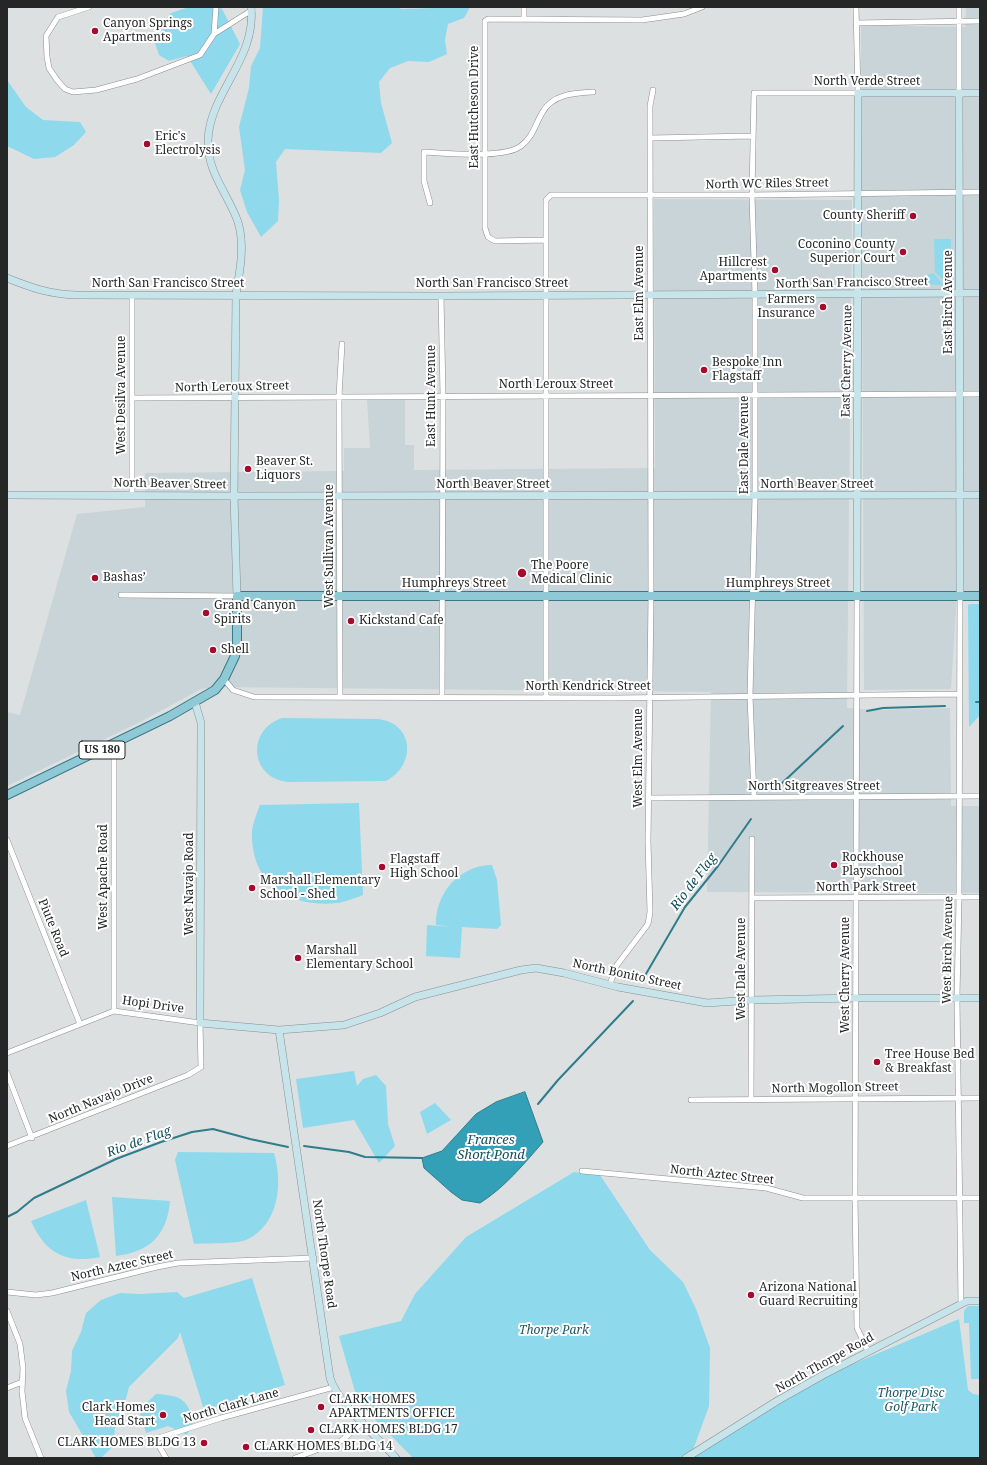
<!DOCTYPE html>
<html>
<head>
<meta charset="utf-8">
<style>
  body { margin:0 }
  #map { position:relative; width:987px; height:1465px; overflow:hidden; background:#dce0e1; font-family:"Noto Serif",serif }
  canvas { display:block }
  .frame { position:absolute; inset:0; border:8px solid #252727; pointer-events:none }
</style>
</head>
<body>
<div id="map">
<canvas width="987" height="1465"></canvas>
<div class="frame"></div>
</div>
<script>
const g = document.querySelector('canvas').getContext('2d');
g.lineJoin = 'round';
function fill(path, color) { g.fillStyle = color; g.fill(path, 'evenodd'); }
function trace(path, color, width, dash) { g.strokeStyle = color; g.lineWidth = width; g.lineCap = dash ? 'butt' : 'round'; g.setLineDash(dash || []); g.stroke(path); }
function write(font, color, halo, rows, align = 'center') {
  g.font = font + ' "Noto Serif",serif'; g.lineWidth = 4; g.setLineDash([]); g.textBaseline = 'middle'; g.strokeStyle = halo; g.fillStyle = color; for (const [text, x, y, turn = 0] of rows) {
    g.save(); g.translate(x, y); g.rotate((+turn || 0) * Math.PI / 180); g.textAlign = isNaN(turn) ? turn : align; if (halo) g.strokeText(text, 0, 0); g.fillText(text, 0, 0); g.restore();
  }
}
fill(new Path2D(`
  M966 7H980V593H957L951 689 864 690 861 25 965 27Z
  M654 199 852 200 847 708 876 710 950 708 951 806H980V893L707 892 711 692 217 687 201 689 140 722 7 786V712L20 715 77 514 145 507V473L344 471V448H370L367 400H405V445H414V470L655 468Z`), '#c8d4d7');
fill(new Path2D(`
  M189 7H221L240 44 211 94 187 56 169 61 159 55 154 40 171 13Z
  M263 7H399L401 9 470 7 464 18 448 24 445 40 447 54 429 62 408 61 390 68 379 82 381 103 392 143 381 153 285 149 276 162 279 200 278 221 261 237 247 212 240 190 245 170 239 127 249 88 251 66 260 48Z
  M7 80 26 107 43 120 80 122 86 132 74 145 55 157 34 159 7 146Z
  M934 239H951V284H947L935 272Z
  M933 273 944 285 912 284V281L921 280 922 277Z
  M970 604H980V715L969 727 968 605Z
  M282 718 378 719C414 723 417 765 386 781L288 782C250 778 246 730 282 718Z
  M359 803 363 895C355 898 345 902 337 903 288 908 250 883 252 831 253 823 257 813 260 805Z
  M492 865 497 880 501 925 497 929 462 927 460 958 426 956 427 925 454 927 436 925C435 893 460 865 492 865Z
  M354 1071 357 1086 363 1079 376 1075 386 1086 388 1124 395 1146 379 1163 354 1120 303 1128 296 1079Z
  M435 1103 451 1120 427 1134 420 1112Z
  M178 1152 274 1153C283 1184 279 1225 246 1240 237 1244 206 1243 194 1244L175 1160Z
  M574 1172 600 1175 650 1250 683 1282 696 1309 710 1348 709 1406 693 1450 680 1458H413L358 1402 339 1336 401 1321 415 1294 466 1237Z
  M112 1197 170 1201C167 1235 150 1252 116 1256Z
  M86 1200 100 1257C66 1264 45 1253 31 1221Z
  M252 1278 285 1385 204 1410 180 1332 178 1338 129 1387 124 1406 115 1425 114 1445 101 1458H96L69 1412 66 1391 71 1371 72 1351 81 1332 86 1313 101 1300 120 1293 140 1294 177 1292 184 1298Z
  M968 1306H980V1379H971L969 1323H964V1311Z
  M959 1319 968 1390 973 1394 980 1395V1458H686L808 1383Z
  M156 1394C180 1396 186 1397 194 1421L187 1435 168 1426 146 1433 139 1410Z`), '#8ed9ec');
const water = new Path2D(`
  M525 1092 543 1142C524 1164 504 1188 480 1203L462 1200 451 1192 424 1168 422 1158 442 1151 476 1114 496 1102Z`);
fill(water, '#33a0b8');
trace(water, '#2f7c8c', 1);
trace(new Path2D(`
  M976 702H980
  M867 711 883 708 945 706
  M780 785 843 726
  M643 979 685 907 718 866 751 819
  M538 1104 558 1080 633 1001
  M304 1146 349 1152 365 1157 422 1158
  M7 1217 17 1212 34 1198 116 1159 161 1142 192 1132 213 1129 250 1139 288 1147`), '#2f7c8c', 2);
const street = new Path2D(`
  M89 7 58 17 46 36 47 57 49 68 57 80 65 89 73 92 96 90 137 79 200 55 214 34 252 10
  M524 7V19
  M959 7V93
  M856 23 980 21
  M214 34 216 7
  M651 138 752 136
  M430 203 424 181V152C446 153 504 159 521 146 533 137 535 125 542 113 552 94 574 93 593 92
  M546 240 495 241 488 237 485 228V21L488 19 642 20 684 14 702 7
  M441 296 443 395 442 698
  M132 398 980 394
  M132 494V295
  M121 595 237 596
  M857 596 855 1198 857 1328 868 1351
  M960 596 959 897 957 998 961 1304
  M224 679 233 690 254 697 616 698 959 694
  M340 697 339 396 342 344
  M546 697V200L551 195H752L980 192
  M754 797 750 696 755 496V295L752 195 754 93H858L856 7
  M649 798 980 796
  M7 840 80 1024
  M752 898 980 897
  M610 984 617 965 648 924 650 912 648 841 651 596 650 106 653 90
  M114 1011V744
  M7 1053 114 1011 200 1023 201 1067 188 1075 7 1146
  M7 1073 32 1138
  M751 1099 752 839
  M691 1100 980 1098
  M582 1171 766 1188 803 1198H980
  M7 1292 36 1295 52 1293 157 1267 178 1263 314 1258
  M7 1311 20 1344 23 1368 22 1391 25 1418 41 1458
  M7 1388 22 1382
  M166 1458 155 1439 221 1418 334 1387
  M295 1458 341 1441 363 1422`);
const secondary = new Path2D(`
  M959 93 960 596
  M7 278C32 288 49 294 76 295L441 296 980 293
  M7 495 234 496 980 495
  M237 596 234 496 236 294C240 271 245 245 238 222 228 194 207 172 208 141 209 93 257 59 251 7
  M857 596 858 93H980
  M195 702 201 723 200 1023 279 1030 344 1025 380 1013 415 997 521 970 536 968 564 973 618 987 707 1003 752 1000 857 998H980
  M279 1030 330 1378C337 1402 378 1438 396 1458
  M686 1458 777 1401 823 1375 967 1301H980`);
const primary = new Path2D(`
  M7 795 170 716 215 690 224 679 235 656 237 646V596H980`);
trace(street, '#8a8d8e', 6);
trace(secondary, '#8a8d8e', 8);
trace(primary, '#397987', 10);
trace(street, '#fff', 5);
trace(secondary, '#c7e4eb', 7);
trace(primary, '#8fc9d6', 8);
for (const [x, y, r, color] of [
  [95,31,4,"#a60b2e"],
  [147,144,4,"#a60b2e"],
  [913,216,4,"#a60b2e"],
  [903,252,4,"#a60b2e"],
  [775,270,4,"#a60b2e"],
  [823,307,4,"#a60b2e"],
  [704,370,4,"#a60b2e"],
  [248,469,4,"#a60b2e"],
  [522,573,5,"#a60b2e"],
  [95,578,4,"#a60b2e"],
  [206,613,4,"#a60b2e"],
  [351,621,4,"#a60b2e"],
  [213,650,4,"#a60b2e"],
  [834,865,4,"#a60b2e"],
  [382,867,4,"#a60b2e"],
  [252,888,4,"#a60b2e"],
  [298,958,4,"#a60b2e"],
  [877,1062,4,"#a60b2e"],
  [751,1295,4,"#a60b2e"],
  [321,1407,4,"#a60b2e"],
  [163,1415,4,"#a60b2e"],
  [311,1430,4,"#a60b2e"],
  [204,1443,4,"#a60b2e"],
  [246,1447,4,"#a60b2e"]
]) { const dot = new Path2D(); dot.arc(x, y, r, 0, 2 * Math.PI); g.fillStyle = color; g.fill(dot); trace(dot, '#fff', 1.5); }
for (const [x, y, w] of [
  [102,750,46]
]) { const box = new Path2D(); box.roundRect(x - w / 2, y - 9, w, 18, 3); g.fillStyle = '#fff'; g.fill(box); trace(box, '#252727', 1); }
write('bold 11px', '#252727', null, [
  ["US 180",102,750]
]);
write('12px', '#252727', '#fff', [
  ["Canyon Springs",103,24],
  ["Apartments",103,38],
  ["Eric's",155,137],
  ["Electrolysis",155,151],
  ["County Sheriff",905,216,"right"],
  ["Coconino County",895,245,"right"],
  ["Superior Court",895,259,"right"],
  ["Hillcrest",767,263,"right"],
  ["Apartments",767,277,"right"],
  ["Farmers",815,300,"right"],
  ["Insurance",815,314,"right"],
  ["Bespoke Inn",712,363],
  ["Flagstaff",712,377],
  ["Beaver St.",256,462],
  ["Liquors",256,476],
  ["The Poore",531,566],
  ["Medical Clinic",531,580],
  ["Bashas’",103,578],
  ["Grand Canyon",214,606],
  ["Spirits",214,620],
  ["Kickstand Cafe",359,621],
  ["Shell",221,650],
  ["Rockhouse",842,858],
  ["Playschool",842,872],
  ["Flagstaff",390,860],
  ["High School",390,874],
  ["Marshall Elementary",260,881],
  ["School - Shed",260,895],
  ["Marshall",306,951],
  ["Elementary School",306,965],
  ["Tree House Bed",885,1055],
  ["& Breakfast",885,1069],
  ["Arizona National",759,1288],
  ["Guard Recruiting",759,1302],
  ["CLARK HOMES",329,1400],
  ["APARTMENTS OFFICE",329,1414],
  ["Clark Homes",155,1408,"right"],
  ["Head Start",155,1422,"right"],
  ["CLARK HOMES BLDG 17",319,1430],
  ["CLARK HOMES BLDG 13",196,1443,"right"],
  ["CLARK HOMES BLDG 14",254,1447]
], 'left');
write('12px', '#252727', '#fff', [
  ["North Verde Street",867,82],
  ["East Hutcheson Drive",475,107,-90],
  ["North WC Riles Street",767,184,-1],
  ["North San Francisco Street",852,283,-1],
  ["North San Francisco Street",168,284],
  ["North San Francisco Street",492,284],
  ["East Elm Avenue",640,293,-90],
  ["East Birch Avenue",949,302,-90],
  ["East Cherry Avenue",847,361,-89],
  ["North Leroux Street",556,385],
  ["North Leroux Street",232,387,-1],
  ["West Desilva Avenue",122,395,-90],
  ["East Hunt Avenue",432,396,-90],
  ["East Dale Avenue",745,445,-90],
  ["North Beaver Street",170,484,1],
  ["North Beaver Street",493,485],
  ["North Beaver Street",817,485],
  ["West Sullivan Avenue",330,546,-90],
  ["Humphreys Street",454,584],
  ["Humphreys Street",778,584],
  ["North Kendrick Street",588,687],
  ["West Elm Avenue",639,758,-90],
  ["North Sitgreaves Street",814,787],
  ["West Apache Road",104,877,-90],
  ["West Navajo Road",190,884,-90],
  ["North Park Street",866,888],
  ["Piute Road",53,928,68],
  ["West Birch Avenue",948,950,-89],
  ["West Dale Avenue",742,969,-90],
  ["North Bonito Street",627,975,12],
  ["West Cherry Avenue",846,975,-90],
  ["Hopi Drive",153,1005,8],
  ["North Mogollon Street",835,1088,-1],
  ["North Navajo Drive",101,1099,-22],
  ["North Aztec Street",722,1175,6],
  ["North Thorpe Road",324,1254,82],
  ["North Aztec Street",122,1266,-13],
  ["North Thorpe Road",825,1363,-29],
  ["North Clark Lane",231,1406,-16]
]);
write('italic 12px', '#1c5764', '#fff', [
  ["Thorpe Park",554,1331],
  ["Thorpe Disc",911,1394],
  ["Golf Park",911,1408]
]);
write('italic 13px', '#124f5c', '#fff', [
  ["Rio de Flag",694,882,-53],
  ["Frances",491,1140],
  ["Short Pond",491,1155],
  ["Rio de Flag",139,1142,-20]
]);
</script>
</body>
</html>
